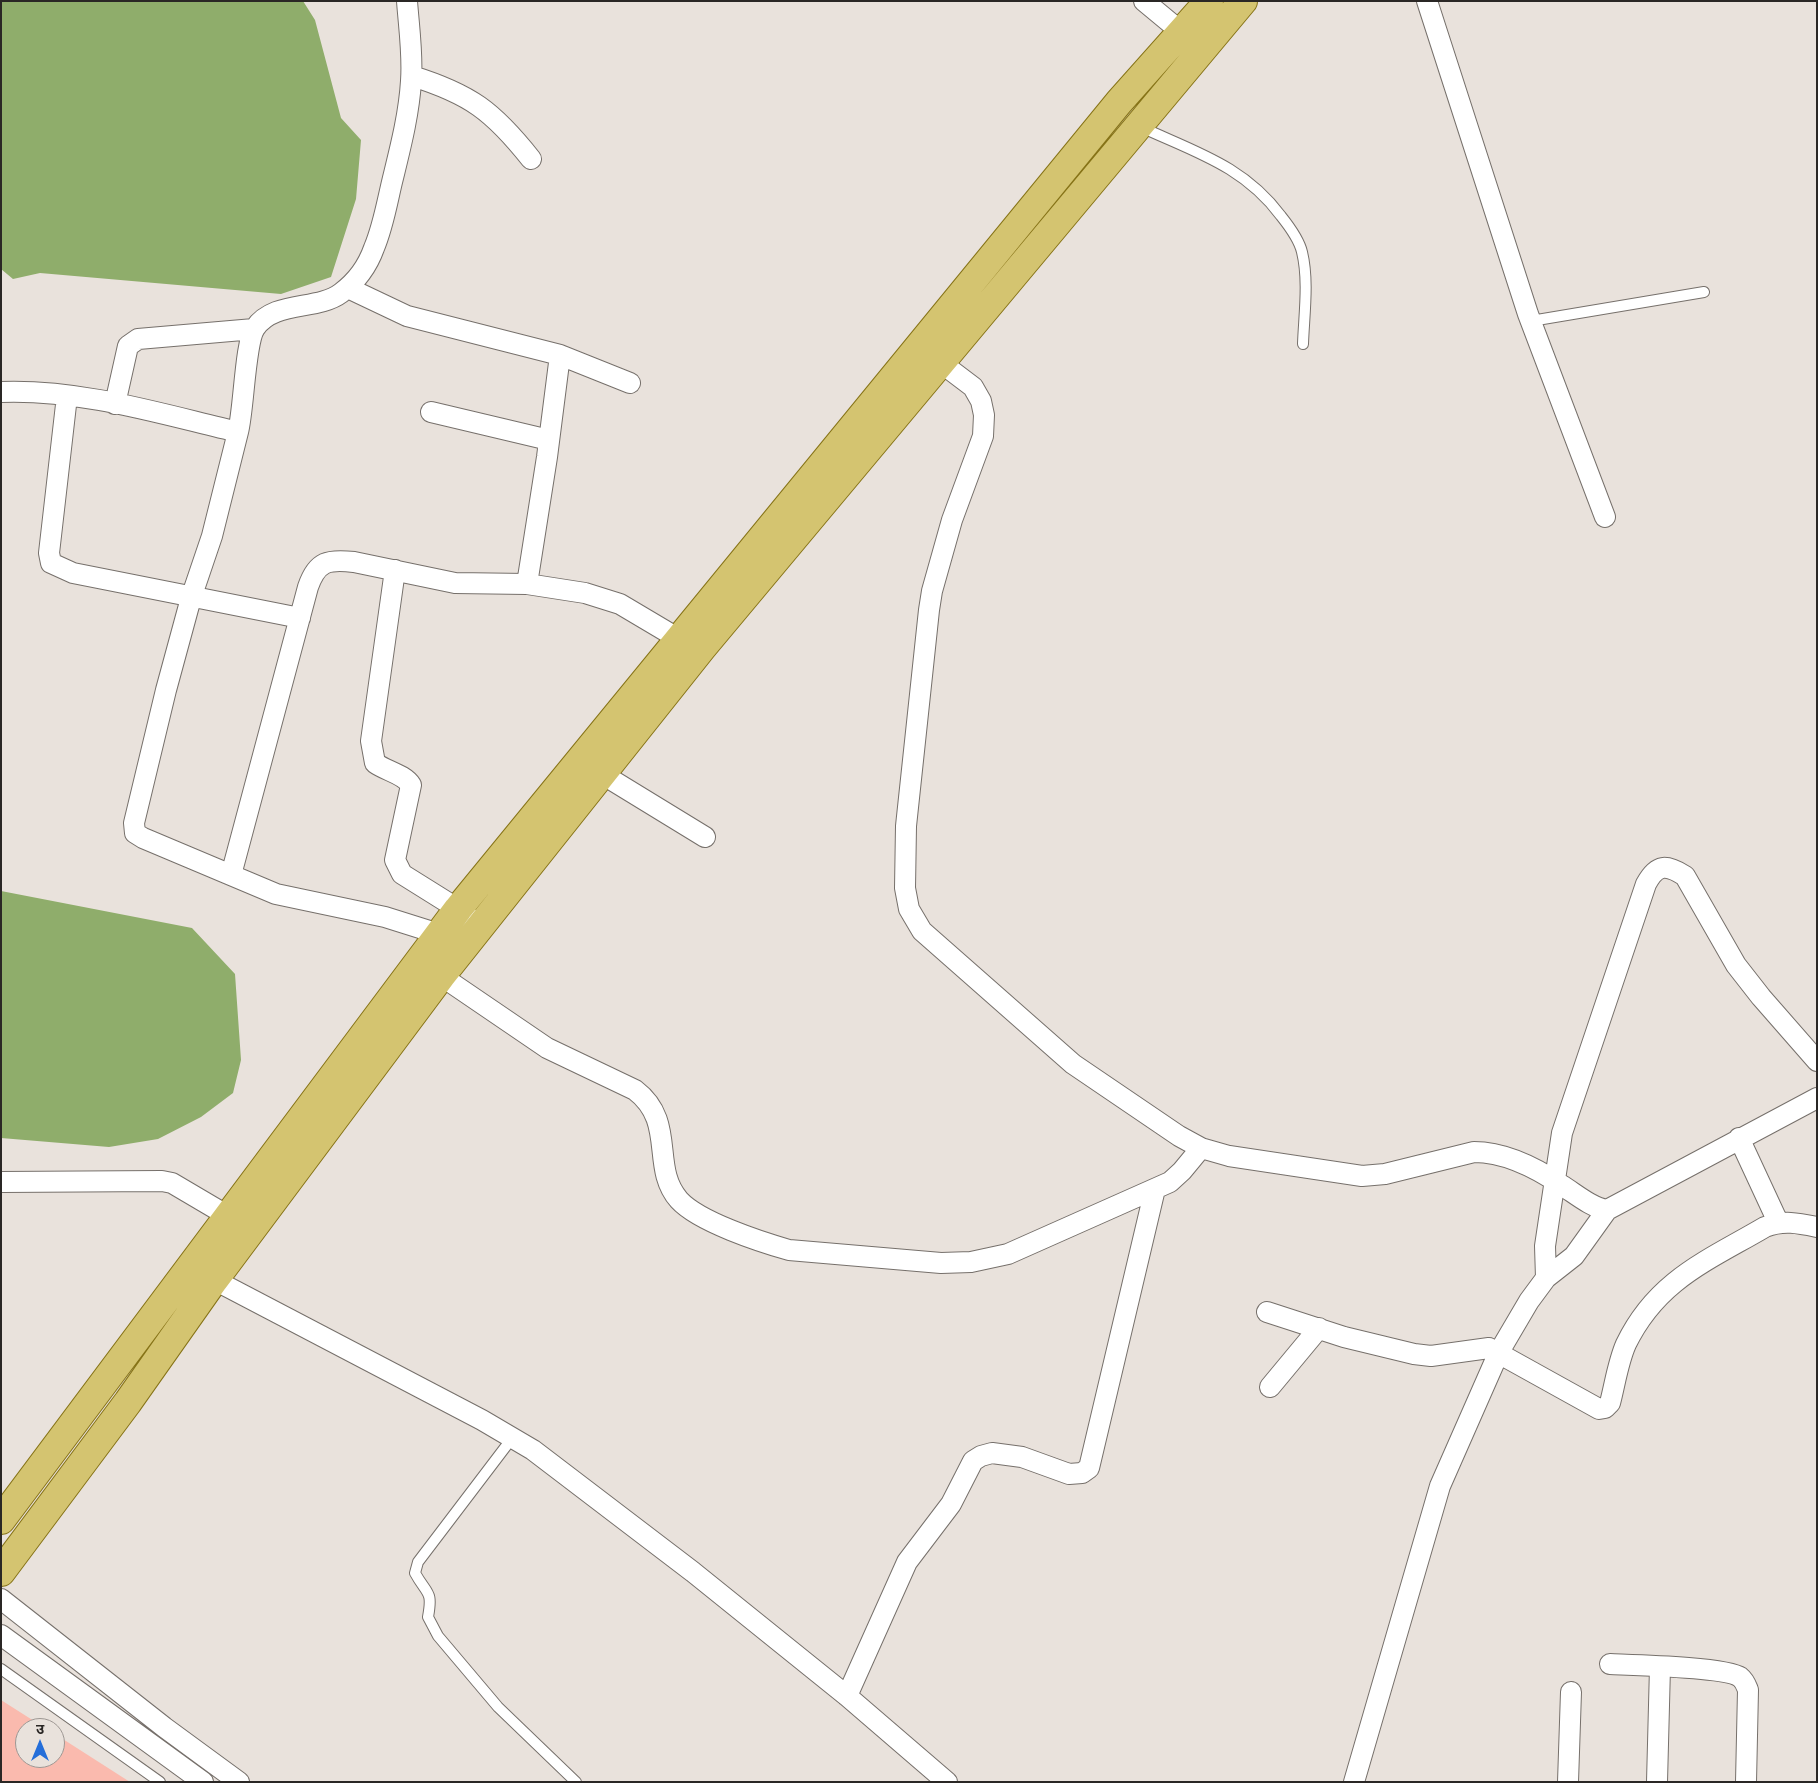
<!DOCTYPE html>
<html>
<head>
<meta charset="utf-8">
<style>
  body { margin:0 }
  #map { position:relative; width:1818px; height:1783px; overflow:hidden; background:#e9e2dc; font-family:Lato,"Noto Sans Devanagari",sans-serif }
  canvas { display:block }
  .frame { position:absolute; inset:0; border:2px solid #2a2725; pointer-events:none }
  .north { position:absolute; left:15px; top:1718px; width:50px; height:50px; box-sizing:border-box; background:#e9e2dc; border:1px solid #9d9793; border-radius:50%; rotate:0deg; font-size:14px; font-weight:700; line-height:20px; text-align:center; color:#2a2725 }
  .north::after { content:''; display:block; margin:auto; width:18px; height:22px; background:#246ed9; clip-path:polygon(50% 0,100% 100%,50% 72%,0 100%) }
</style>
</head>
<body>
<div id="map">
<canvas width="1818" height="1783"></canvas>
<div class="frame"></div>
<div class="north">उ</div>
</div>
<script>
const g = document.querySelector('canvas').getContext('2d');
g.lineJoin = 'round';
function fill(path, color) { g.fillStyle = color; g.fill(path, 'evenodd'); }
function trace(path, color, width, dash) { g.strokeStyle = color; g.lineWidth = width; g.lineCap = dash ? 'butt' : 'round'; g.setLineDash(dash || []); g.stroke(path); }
fill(new Path2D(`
  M1 1H303L315 20 341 118 361 140 356 199 331 277 281 294 40 273 13 279 1 269Z
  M1 891 192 928 235 974 241 1060 233 1093 201 1117 158 1139 109 1147 1 1138Z`), '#8fad6b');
fill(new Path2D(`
  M1 1700 45 1728H25V1758H55V1734L130 1782H1Z`), '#fabaae');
const service = new Path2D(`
  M1141 127C1195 152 1244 166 1281 216 1289 226 1299 239 1302 252 1309 281 1304 315 1303 344
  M1531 321 1704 292
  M513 1437 418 1562 415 1573C427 1595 433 1590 428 1617L438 1636 498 1707 576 1782
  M1 1669 160 1782`);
const minor = new Path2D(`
  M407 1C409 28 413 55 411 81 409 115 400 149 392 182 387 203 383 227 374 248 368 265 356 282 341 293 317 311 274 300 255 328 245 342 244 409 238 432L212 536 191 598 166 690 134 823 135 833 143 838 276 894 385 917 439 934
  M1144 1 1191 40
  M1427 1 1528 314 1605 517
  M412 76C470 94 493 111 531 159
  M348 288 407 316 560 355 630 383
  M940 362 973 387 981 401 984 415 983 436 952 520 932 591 929 610 906 826 905 888 909 909 922 931 1073 1064 1179 1136 1201 1148 1229 1156 1362 1176 1385 1174 1474 1152C1505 1152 1538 1169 1563 1186 1577 1195 1591 1207 1607 1210L1817 1098
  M1 392C81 389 161 414 238 432
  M67 396 49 553 51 563 73 573 300 618
  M115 404 128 346 138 339 254 329
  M431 412 549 440
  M395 570 371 741 375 763C386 771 404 774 411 785L395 860 402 874 458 909 481 927
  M527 584 547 457 560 355
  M602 774 705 837
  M231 875 308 587C317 561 328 559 354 562L455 583 527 584 585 593 620 604 679 639
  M431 969 547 1048 635 1090C677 1122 650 1167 679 1200 699 1222 761 1242 789 1250L941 1263 971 1262 1008 1254 1170 1182 1182 1171 1201 1148
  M1739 1138 1778 1222
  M1 1182 162 1181 172 1183 228 1216
  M203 1274 482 1420 533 1450 693 1572 847 1696 947 1782
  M1546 1278 1545 1246 1562 1133 1646 884C1657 864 1666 864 1685 876L1736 965 1761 997 1817 1061
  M1267 1312 1344 1337 1414 1354 1431 1356 1489 1348 1599 1409 1605 1408 1610 1403C1615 1384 1618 1362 1626 1344 1657 1280 1707 1261 1765 1227 1783 1220 1798 1223 1817 1227
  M1270 1387 1319 1328
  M1 1599 164 1727 239 1782
  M1 1635 203 1782
  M1610 1664C1633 1665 1726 1667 1740 1677 1745 1681 1746 1685 1748 1690L1746 1782
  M847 1696 907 1562 951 1504 973 1461 981 1456 992 1453 1022 1457 1069 1474 1082 1473 1089 1468 1155 1189
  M1354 1782 1440 1486 1499 1352 1529 1301 1546 1278 1574 1256 1607 1210
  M1568 1782 1571 1692
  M1657 1782 1660 1667`);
const primary = new Path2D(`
  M1 1520 458 909 1119 102 1209 1
  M1 1572 128 1402 214 1280 441 976 702 648 1243 1`);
trace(service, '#76706b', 12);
trace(minor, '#76706b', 22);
trace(primary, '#867317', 30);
trace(service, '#fff', 10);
trace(minor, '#fff', 20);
trace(primary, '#d4c470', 28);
</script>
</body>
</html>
